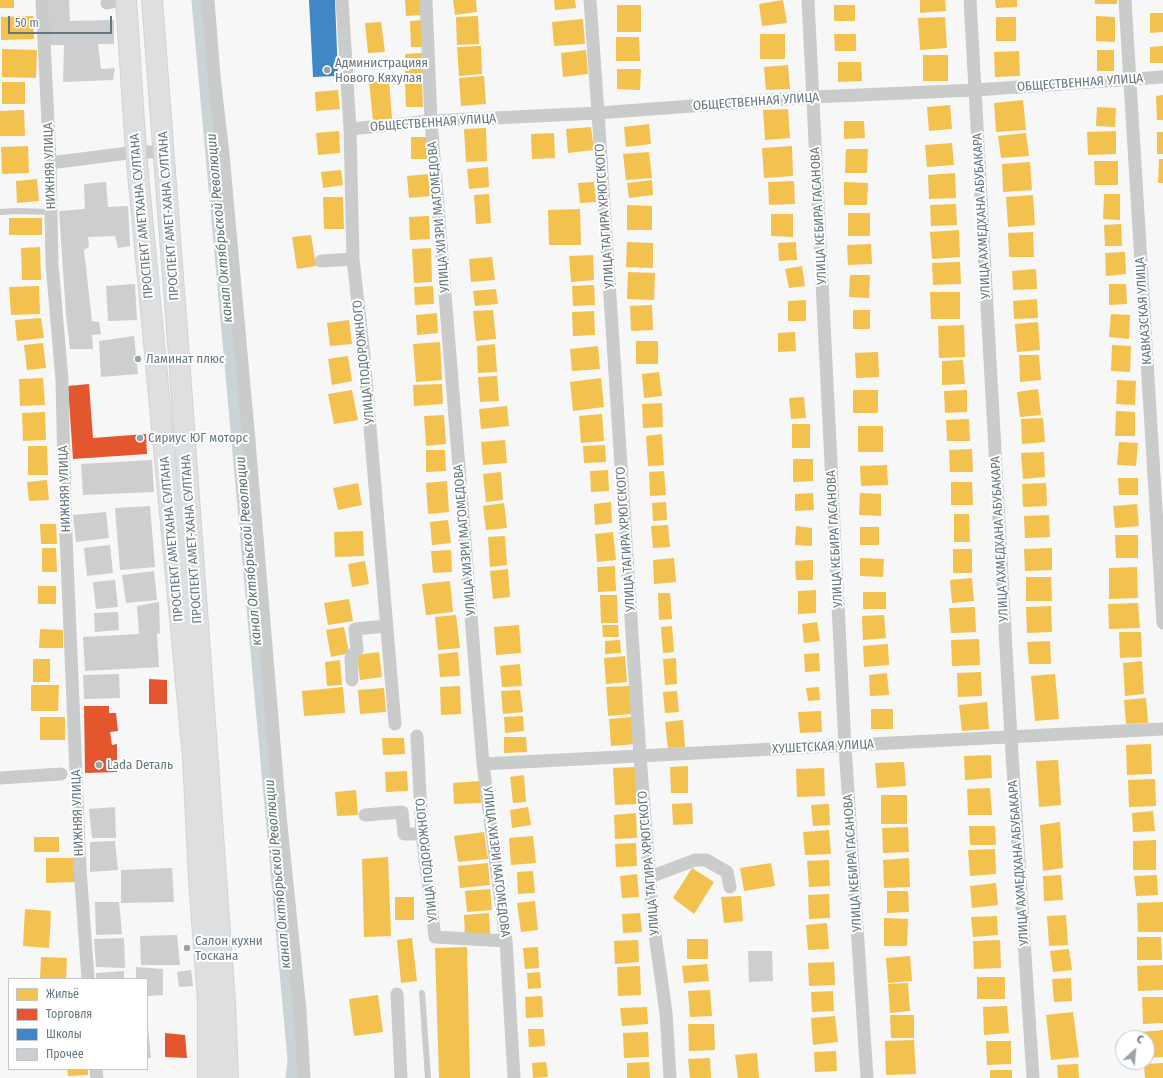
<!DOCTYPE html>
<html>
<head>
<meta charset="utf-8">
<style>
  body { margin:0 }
  #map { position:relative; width:1163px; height:1078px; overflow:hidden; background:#f7f7f7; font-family:"Fira Sans Condensed",sans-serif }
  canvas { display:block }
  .legend { position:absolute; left:8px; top:978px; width:140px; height:92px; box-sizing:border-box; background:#fff; border:1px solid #c2c8cb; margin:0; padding:5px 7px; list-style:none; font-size:12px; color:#66767e }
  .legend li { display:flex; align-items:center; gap:8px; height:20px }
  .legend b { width:20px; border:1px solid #c2c8cb }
  .north { position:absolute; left:1115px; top:1030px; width:40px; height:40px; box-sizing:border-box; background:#fff; border:1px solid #c2c8cb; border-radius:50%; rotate:26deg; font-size:11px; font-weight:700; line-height:16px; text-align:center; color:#66767e }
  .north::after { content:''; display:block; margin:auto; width:14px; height:18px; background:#99a3a8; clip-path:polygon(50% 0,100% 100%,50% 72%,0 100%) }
  .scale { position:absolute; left:8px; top:16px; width:104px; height:18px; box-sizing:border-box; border:2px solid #66767e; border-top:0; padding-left:5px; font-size:12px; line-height:14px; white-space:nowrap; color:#66767e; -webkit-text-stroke:3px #fff; paint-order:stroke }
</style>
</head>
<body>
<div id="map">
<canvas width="1163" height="1078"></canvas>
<ul class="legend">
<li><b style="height:11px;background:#f2c14e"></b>Жильё</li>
<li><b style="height:11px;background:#e4572e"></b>Торговля</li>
<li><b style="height:11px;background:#3f88c5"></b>Школы</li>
<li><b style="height:11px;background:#cdcecf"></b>Прочее</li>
</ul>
<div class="north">С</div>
<div class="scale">50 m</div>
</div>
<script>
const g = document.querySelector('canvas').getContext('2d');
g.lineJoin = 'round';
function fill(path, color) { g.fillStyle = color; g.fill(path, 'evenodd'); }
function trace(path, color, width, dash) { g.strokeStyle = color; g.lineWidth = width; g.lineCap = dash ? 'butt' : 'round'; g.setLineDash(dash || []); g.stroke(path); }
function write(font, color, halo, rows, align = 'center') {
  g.font = font + ' "Fira Sans Condensed",sans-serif'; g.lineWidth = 4; g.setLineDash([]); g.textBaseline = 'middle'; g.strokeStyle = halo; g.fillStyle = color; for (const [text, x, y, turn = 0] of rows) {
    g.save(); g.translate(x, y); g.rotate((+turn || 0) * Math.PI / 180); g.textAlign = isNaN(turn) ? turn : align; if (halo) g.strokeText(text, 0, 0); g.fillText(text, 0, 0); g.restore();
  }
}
fill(new Path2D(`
  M0 0H14V8H0Z
  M405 0H422L423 15 406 16Z
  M453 0H476L477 12 455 15Z
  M554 0H575L576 8 555 10Z
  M783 0 787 23 762 26 759 4Z
  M920 0H945L946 11 920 13Z
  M995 0H1017V7L996 8Z
  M1095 0H1117V4H1095Z
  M617 5H641V32H617Z
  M834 5H855V21H834Z
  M1150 13H1163V32L1150 33Z
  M33 16 34 39 1 40V17Z
  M478 16 479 44 457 45 456 17Z
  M1096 16 1115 17V42L1096 41Z
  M945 17 947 48 920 50 918 18Z
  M996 17H1016V41H996Z
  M583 19 585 44 554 46 552 22Z
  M423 20 424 47H411L410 21Z
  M381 22 385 52 368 53 365 23Z
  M760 34H785V59H760Z
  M834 34H856V51H835Z
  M616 37H639L640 61H616Z
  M481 46 482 74 459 76 457 47Z
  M1163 46V63H1150V47Z
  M2 49 37 50 36 78 2 77Z
  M586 50 588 74 563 77 561 53Z
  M1097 50H1114V71H1097Z
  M1019 51 1020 76 995 77 994 52Z
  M422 53 423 74H405V54Z
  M923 55H948V81H923Z
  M838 62H861L862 81 838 82Z
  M788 65 790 89 766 90 764 67Z
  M617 69H641L640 90 617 89Z
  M484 76 486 104 461 106 459 78Z
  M389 80 392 119 373 121 369 82Z
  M422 81 423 107H406L405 82Z
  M2 82H25V104H2Z
  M338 90 340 109 316 111 315 92Z
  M1163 95V120H1157L1156 96Z
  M1023 100 1026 130 996 132 994 103Z
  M950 105 952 129 929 131 927 107Z
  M1097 107 1116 108 1115 127 1096 126Z
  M788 109 790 138 765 140 763 110Z
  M24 110 25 136H0V111Z
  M844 121H864L865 138 844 139Z
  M649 124 651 144 626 147 624 127Z
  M591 127 594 150 568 153 566 129Z
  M486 128 487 161 466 162 464 129Z
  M339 131 340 153 318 155 316 133Z
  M1116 131V154L1088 155 1087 132Z
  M1157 132H1163V154H1157Z
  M554 133 555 158 532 159 531 134Z
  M1026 133 1029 156 1001 158 998 136Z
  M411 137H428V159H411Z
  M952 143 954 165 927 167 925 145Z
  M28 146 29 173 2 174 1 147Z
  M792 146 793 176 764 178 762 148Z
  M846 149H868L867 173H845Z
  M649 152 652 178 626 180 623 154Z
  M1159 159H1163V183H1158Z
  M1094 161H1118V185H1095Z
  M1030 162 1032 190 1003 192 1002 164Z
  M488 167 489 187 469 189 467 169Z
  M341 170 343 185 323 188 321 172Z
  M955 173 956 198 929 199 928 175Z
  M429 174 431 196 409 198 407 176Z
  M37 179 39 201 17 203 16 181Z
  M652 180 653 195 629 198 627 183Z
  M794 181 795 204 769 205 768 182Z
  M594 182 596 202 580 203 578 183Z
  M844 182 868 183 867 205H844Z
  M489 194 491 223 476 224 474 195Z
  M1104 194H1120V220L1103 219Z
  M1033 195 1035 225 1008 227 1006 197Z
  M323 197H343L344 229H324Z
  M956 204 957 225 931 226 930 205Z
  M627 205 652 206V230H627Z
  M580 209 581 245H549L548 210Z
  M848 213H870V236H848Z
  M771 214H793V237L771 236Z
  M429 216 430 239 410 240 409 217Z
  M9 218H42V235H9Z
  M1121 224 1122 246H1105L1104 225Z
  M959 230 960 257 932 259 930 232Z
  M1033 232 1034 257H1009L1008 233Z
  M311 235 316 266 297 269 292 237Z
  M627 242 653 243V268L626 267Z
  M796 242 797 260 779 261 778 243Z
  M871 244 872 264 848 265 847 245Z
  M40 247 41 280H22L21 248Z
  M431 248 432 282 414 283 412 249Z
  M1125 252 1126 274 1106 276 1105 253Z
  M593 255 594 280 571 282 569 256Z
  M492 257 495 280 471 282 469 259Z
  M960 262 961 284 933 285 932 263Z
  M802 266 805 286 789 288 785 269Z
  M1036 269 1037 289 1013 290 1012 271Z
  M628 272 655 273 654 300 627 299Z
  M850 275H870L869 298 849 297Z
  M1109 284H1126L1127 304 1109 305Z
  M594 285 595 305 573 306 572 286Z
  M39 286 40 314 11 315 9 287Z
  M433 286 434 304 415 305 414 287Z
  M496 289 498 304 475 306 473 291Z
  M930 292H960V319H931Z
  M1037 299 1038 318 1014 319 1013 301Z
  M806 300V321H788V301Z
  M652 305 653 330 631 331 630 306Z
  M493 310 496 339 476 341 473 311Z
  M853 310H870V329H853Z
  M594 311 595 335 573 336 572 312Z
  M437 313 438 333 417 335 416 315Z
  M1111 314 1130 315 1129 339 1109 337Z
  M41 318 44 338 17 341 15 320Z
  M349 320 352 344 330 346 327 323Z
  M1038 322 1040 350 1017 352 1015 324Z
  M964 325 965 357 939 358 938 326Z
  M795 332 796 351 778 352V333Z
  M636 341H658V364H636Z
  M440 342 442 380 416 382 413 344Z
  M43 343 46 368 27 370 24 345Z
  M495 344 497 372 478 373 477 346Z
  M1112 345 1131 346 1130 372 1111 371Z
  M598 346 600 369 572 371 570 349Z
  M878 352 879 377 856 378 855 353Z
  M1019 355H1039L1041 380 1020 382Z
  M348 356 352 381 332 385 328 359Z
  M963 360 965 384 942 385V361Z
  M659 372 662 396 644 398 642 374Z
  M497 376 499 401 480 402 478 377Z
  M43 378 45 405 20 406 19 379Z
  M601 378 604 407 573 411 570 382Z
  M1117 380 1136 381 1135 405 1116 404Z
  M442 384 443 404 414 406 413 385Z
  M1038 389 1041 415 1020 417 1017 392Z
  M352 390 358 420 334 424 328 394Z
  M853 390H878V413H853Z
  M967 390V412L945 413 944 391Z
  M804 397 806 418 791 419 789 398Z
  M662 403 663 427 643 428 642 404Z
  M507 406 509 426 481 429 479 409Z
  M1116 411 1135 412V436H1115Z
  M45 412 46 440 23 441 22 413Z
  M602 414 604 441 581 443 579 416Z
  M444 415 446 444 426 446 424 416Z
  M1043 418 1045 442 1022 444 1021 419Z
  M969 419 970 441H947L946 420Z
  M792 424H810V448H792Z
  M858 426H883V452H858Z
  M662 434 664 465 648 466 646 436Z
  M505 440 507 463 483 465 481 442Z
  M1119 442 1138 443 1136 466 1117 465Z
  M605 445 606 462 584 463 583 446Z
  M28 446H47L48 475H28Z
  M972 449 973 472H950L949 450Z
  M426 450H445L446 471 426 472Z
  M1044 452 1045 477 1023 479 1021 453Z
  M793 459H813V481L793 482Z
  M887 465 888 485 861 486 860 466Z
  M608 470 609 491 591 492 590 471Z
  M664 471 666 495 650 496 649 472Z
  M501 472 503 500 486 502 483 474Z
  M1118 478H1138V495H1119Z
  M47 480 49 500 29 501 27 482Z
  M447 481 449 512 428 514 426 483Z
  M951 482H972L973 505H951Z
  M358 483 362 505 338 510 333 488Z
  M1046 483 1047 506 1023 507 1022 484Z
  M813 493 814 510 795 511V494Z
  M860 493 881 494V516L859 515Z
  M611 502 612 523 595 525 594 504Z
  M666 502 667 520 653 521 652 503Z
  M504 503 507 528 486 530 483 506Z
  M1137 504 1139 526 1115 528 1113 506Z
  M954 514H969L970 542H954Z
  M1049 515 1050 537 1025 538 1024 516Z
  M448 520 451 543 432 545 430 522Z
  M40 524H56L57 544H41Z
  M668 525 670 547 653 548 651 526Z
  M796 526 812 528V546L795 545Z
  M860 527H879V545H860Z
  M363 531 364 556 335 557 334 532Z
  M613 532 616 560 597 562 595 534Z
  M1115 535H1138V558H1116Z
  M505 536 507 565 490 567 488 537Z
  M42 548H56L57 572H42Z
  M1052 548V570L1025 571 1024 549Z
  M953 549H972V573H953Z
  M451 550 452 572 433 573 431 551Z
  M674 558 676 582 654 584 653 560Z
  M860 558 884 559 883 577 860 576Z
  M813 560V580H796L795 561Z
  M365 561 369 584 352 587 348 564Z
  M615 566 616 591 598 592 597 567Z
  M1137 567 1138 598 1109 599V568Z
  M508 569 510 597 493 599 490 571Z
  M1026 577H1051L1052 601H1026Z
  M972 578 974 601 952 603 950 580Z
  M450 581 453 612 426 615 422 584Z
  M38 586H56V604H38Z
  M816 590V613L798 614V591Z
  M863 592H886V609H863Z
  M658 593H670L672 619 659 620Z
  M600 595H617L618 623H601Z
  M349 599 353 621 328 625 324 603Z
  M1138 603 1140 628 1109 629 1108 604Z
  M1051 606 1052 632 1027 633 1026 607Z
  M975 607 976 632 951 633 949 608Z
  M456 615 460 648 438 650 435 617Z
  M884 615 886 638 863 640 862 616Z
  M817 622 820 641 804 643 802 624Z
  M519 625 521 653 496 655 494 627Z
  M602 625H618L619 637H603Z
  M672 626 674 652 663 653 661 627Z
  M344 627 349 653 331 657 326 630Z
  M40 629 63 630V648H39Z
  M1119 632H1141L1142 657 1120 658Z
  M979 639 980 665 952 666 951 640Z
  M620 640 621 653 605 654V641Z
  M1050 641 1051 664H1029L1027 642Z
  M888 644 889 665 864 667 863 646Z
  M379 652 382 677 360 680 357 655Z
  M458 652 460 676 440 677 438 654Z
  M819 653 820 671 805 672 804 654Z
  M625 656 627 682 606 684 604 658Z
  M676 658 677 684 665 685 663 659Z
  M33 659H50V682H33Z
  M340 660 342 685 327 686 325 662Z
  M1142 661 1144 694 1125 696 1123 663Z
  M520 664 522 686 502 687 500 666Z
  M981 672 982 696 958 697 957 673Z
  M887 673 889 695 870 696 869 675Z
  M1055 674 1059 719 1035 721 1031 676Z
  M31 685H59L58 711H31Z
  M460 686 461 714 441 715 440 687Z
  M630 686 632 714 608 716 606 687Z
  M343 687 345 713 304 716 302 691Z
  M819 687 820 700 808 701 806 688Z
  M384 688 386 712 360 714 358 690Z
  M520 690 523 712 503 714 501 691Z
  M677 691 679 712 665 713 663 692Z
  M1146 698 1148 723 1126 724 1124 700Z
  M987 702 989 729 962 731 959 705Z
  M871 709H893V729H871Z
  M821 711 822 732 800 733 798 712Z
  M523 716 524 731 505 733 504 717Z
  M40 717H65V740H40Z
  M632 717 635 744 611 746 609 719Z
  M683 720 685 747 668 748 665 722Z
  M504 737H526L527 752 504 753Z
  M382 738H404L405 754 383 755Z
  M1151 744 1152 774 1127 775 1126 745Z
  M991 755 992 778 965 780 964 756Z
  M1058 760 1061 805 1039 807 1036 761Z
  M904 762 906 786 877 788 875 763Z
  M688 766V793H671L670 767Z
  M635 767 637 804 615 805 613 768Z
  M824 768 825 796 797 797 796 769Z
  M407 771 408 791 386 792 385 772Z
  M524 775 526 802 513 803 510 777Z
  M1155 779 1156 806 1129 807 1128 780Z
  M480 781 481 803 454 804 453 783Z
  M990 788 992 815H968L967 789Z
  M356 790 358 815 337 816 335 792Z
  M881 795H907V824H881Z
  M692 803 693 824 673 825 672 804Z
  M829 804 830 825 813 826 811 805Z
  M528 807 531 825 512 828 510 810Z
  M1153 811 1155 831 1133 832 1132 813Z
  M636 813 637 838 615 839 614 815Z
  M1060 822 1063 868 1043 871 1040 825Z
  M969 826H995L996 845H970Z
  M908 827 909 852 883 853 882 828Z
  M829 830 831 854 805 855 803 832Z
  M484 832 488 859 458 862 454 836Z
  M533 836 536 863 511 865 509 838Z
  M34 837H59V852H34Z
  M1156 840V870H1133V841Z
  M636 843 637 866 616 867 615 844Z
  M995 849 996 874 970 876 968 850Z
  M388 857 391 936 364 937 362 859Z
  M46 858H75V882L46 883Z
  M909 858 910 887 884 888 883 860Z
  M829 860 830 886 809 887 807 861Z
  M488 863 490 885 460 888 458 866Z
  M771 863 775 886 744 891 740 868Z
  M692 868 714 882 694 914 673 898Z
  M533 871 535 893 518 894 517 872Z
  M637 874 639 897 622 898 620 876Z
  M1061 875 1063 900 1044 901 1043 876Z
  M1157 875 1158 895 1136 896 1134 876Z
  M996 883 998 905 972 908 970 886Z
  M490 889 492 910 467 912 465 891Z
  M887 891H908L909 912 887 913Z
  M829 894 830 918 809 919 808 895Z
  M741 896 743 921 724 923 721 897Z
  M395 897H414V920H395Z
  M535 901 538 930 521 932 517 903Z
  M1163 902V932H1138L1137 903Z
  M25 909 51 911 49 948 23 946Z
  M489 913 490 934 465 935 464 915Z
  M640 913 642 932 623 933 622 914Z
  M1066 915 1068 945 1049 946 1047 916Z
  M997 916 998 935 973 937 971 917Z
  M884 918 908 919 907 946H884Z
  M827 923 829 949 808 950 806 925Z
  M1137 937H1161L1162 960H1137Z
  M412 938 417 981 401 983 397 940Z
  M687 939H708V959H687Z
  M638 940 639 962 615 964 614 941Z
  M1000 940 1001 968 974 969 973 941Z
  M467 947 470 1078H439L435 948Z
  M538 947 539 968 525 969 523 948Z
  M1069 949 1072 970 1053 972 1050 951Z
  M910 956 912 981 888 983 886 958Z
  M41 957 67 958 66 979H40Z
  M834 962 835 985 809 986 808 963Z
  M707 964 709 981 684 983 682 966Z
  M1163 965V990L1138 991 1137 966Z
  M640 966 641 995 618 996 617 967Z
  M540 972 541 988 528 989 527 973Z
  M977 977H1005V999H977Z
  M1071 978 1072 1001 1054 1002 1052 979Z
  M908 983 910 1011 890 1013 888 984Z
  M710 990 712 1016 690 1017 688 991Z
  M833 991 834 1011 812 1012 811 992Z
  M378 995 383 1032 354 1036 349 999Z
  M542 996 543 1017 526 1018 525 997Z
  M1142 997H1163V1023L1143 1024Z
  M1007 1006 1009 1033 984 1035 983 1007Z
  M647 1007 648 1024 622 1026 620 1008Z
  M1073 1012 1079 1057 1051 1060 1046 1015Z
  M890 1015H914V1038H891Z
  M835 1016 838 1042 813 1045 811 1018Z
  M688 1024H714L715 1050 689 1051Z
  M528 1029H544L545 1046 529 1047Z
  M1163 1030V1057L1147 1058V1038H1141V1032Z
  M648 1032 649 1057 624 1058 623 1033Z
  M914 1040 916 1074 886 1075 885 1041Z
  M986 1041H1011V1064L987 1065Z
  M836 1051 837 1071 815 1072 814 1052Z
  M757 1053 759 1078H738L735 1055Z
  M710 1058 711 1078H690L688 1059Z
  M546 1062 548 1077 533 1078 532 1063Z
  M649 1062 650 1078H627V1063Z
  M1163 1063V1078H1145L1144 1064Z
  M1078 1064 1079 1078H1058L1057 1065Z
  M67 1069H88V1075L68 1076Z
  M990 1070H1012V1078H990Z`), '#f2c14e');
fill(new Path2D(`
  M89 384 93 438 146 434 147 454 73 459 68 386Z
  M149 679 167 680V704H149Z
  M84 706H109V713H116L118 731 110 732 112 745 117 744V772L85 773Z
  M165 1033 185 1035 187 1058 165 1057Z`), '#e4572e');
fill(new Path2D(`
  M309 0H335L338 76 313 77Z`), '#3f88c5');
trace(new Path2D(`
  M199 0 295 1059 293 1078`), '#cad3d5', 15);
fill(new Path2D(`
  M48 0H69L70 21 114 20V44H98L101 69 115 68 113 80 63 82 64 45H50Z
  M106 182 108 207 128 206 130 246 118 248 115 236 88 237 89 247 84 250 92 321 99 322 101 334 92 335 93 349H70L66 315 59 211 85 209 84 184Z
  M135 284 137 320 108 321 106 286Z
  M134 336 138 374 101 377 99 341Z
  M152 460 154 492 83 495 81 464Z
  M150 506 155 567 120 570 115 508Z
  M106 512 109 538 76 542 73 515Z
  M110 545 113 573 87 576 84 548Z
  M154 571 157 600 126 603 122 575Z
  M115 580 118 607 96 609 93 582Z
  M159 602 160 634 157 633 159 667 85 671 83 637 139 634 137 606Z
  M118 612 119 630 95 632 94 613Z
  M119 674 120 698 84 699 83 675Z
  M115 807 116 838H92L89 809Z
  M115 841 118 870 90 872V842Z
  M172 868 174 902 121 903V870Z
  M95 902H119L122 934 96 935Z
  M177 935 180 965H141L140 936Z
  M124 938 125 968 96 967 94 939Z
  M748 951H772L773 981 749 982Z
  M136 967 163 969V995L147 996V979H136Z
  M191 970 193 986 179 987 177 972Z
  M124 971V979H96V973Z
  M147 1028H148L151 1058H147Z`), '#cdcecf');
const primary = new Path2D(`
  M126 0 136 152 193 757 199 880 208 1002V1078
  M152 0 178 343 225 1003 228 1078`);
trace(primary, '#d2d3d4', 22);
trace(new Path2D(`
  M0 212 17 211 51 212
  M422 993 428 1078`), '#cacccc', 6);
trace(new Path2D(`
  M42 0 50 163 52 264 62 380 65 512 80 868 88 979
  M208 0 214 76 223 154 249 441 280 815 300 1011 304 1078
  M342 0 350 129 353 259 364 356 395 724
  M426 0 431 121 483 764 506 941 514 1078
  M590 0 598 113 640 756 653 920 666 1013 670 1078
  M808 0 845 746 867 1078
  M970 0 1011 738 1033 1078
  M1125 0 1163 623
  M107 3 121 0
  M350 129 431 121 598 113 813 97 975 90 1163 77
  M50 163 136 152H164
  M321 261 353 259
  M352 680 351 657 357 650 355 629 386 626
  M417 736 422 834 435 937 506 941
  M483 764 1163 729
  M0 778 61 774
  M365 815 402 812 404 834H422
  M650 877 695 860H706L727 872 730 887
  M397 994 401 1078
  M96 1069 97 1078`), '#cacccc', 13);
trace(primary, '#dedfe0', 20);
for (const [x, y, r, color] of [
  [327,70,4,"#99a3a8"],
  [138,359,4,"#99a3a8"],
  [140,438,4,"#99a3a8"],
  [99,765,4,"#99a3a8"],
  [187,948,4,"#99a3a8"]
]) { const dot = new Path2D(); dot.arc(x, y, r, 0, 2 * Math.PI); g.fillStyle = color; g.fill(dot); trace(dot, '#fff', 1.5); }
write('13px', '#66767e', '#fff', [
  ["Администрацияя",335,63],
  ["Нового Кяхулая",335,78],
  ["Ламинат плюс",146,359],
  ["Сириус ЮГ моторс",148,438],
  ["Lada Dеталь",107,765],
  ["Салон кухни",195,941],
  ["Тоскана",195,956]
], 'left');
write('13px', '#66767e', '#fff', [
  ["ОБЩЕСТВЕННАЯ УЛИЦА",1080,83,-4],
  ["ОБЩЕСТВЕННАЯ УЛИЦА",756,102,-4],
  ["ОБЩЕСТВЕННАЯ УЛИЦА",433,123,-4],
  ["НИЖНЯЯ УЛИЦА",50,166,-92],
  ["ПРОСПЕКТ АМЕТХАНА СУЛТАНА",142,216,-95],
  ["ПРОСПЕКТ АМЕТ-ХАНА СУЛТАНА",169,216,-94],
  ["УЛИЦА ТАГИРА ХРЮГСКОГО",605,216,-94],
  ["УЛИЦА КЕБИРА ГАСАНОВА",819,216,-93],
  ["УЛИЦА АХМЕДХАНА АБУБАКАРА",982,216,-93],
  ["УЛИЦА ХИЗРИ МАГОМЕДОВА",439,217,-95],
  ["КАВКАЗСКАЯ УЛИЦА",1144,311,-94],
  ["УЛИЦА ПОДОРОЖНОГО",364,362,-96],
  ["НИЖНЯЯ УЛИЦА",65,489,-92],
  ["ПРОСПЕКТ АМЕТХАНА СУЛТАНА",172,539,-95],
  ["ПРОСПЕКТ АМЕТ-ХАНА СУЛТАНА",192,539,-94],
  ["УЛИЦА ТАГИРА ХРЮГСКОГО",626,539,-94],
  ["УЛИЦА КЕБИРА ГАСАНОВА",835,539,-93],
  ["УЛИЦА АХМЕДХАНА АБУБАКАРА",1000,539,-93],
  ["УЛИЦА ХИЗРИ МАГОМЕДОВА",465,540,-95],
  ["ХУШЕТСКАЯ УЛИЦА",823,747,-3],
  ["НИЖНЯЯ УЛИЦА",78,813,-92],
  ["УЛИЦА ПОДОРОЖНОГО",427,860,-96],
  ["УЛИЦА ХИЗРИ МАГОМЕДОВА",496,862,83],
  ["УЛИЦА ТАГИРА ХРЮГСКОГО",649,863,-95],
  ["УЛИЦА КЕБИРА ГАСАНОВА",853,863,-94],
  ["УЛИЦА АХМЕДХАНА АБУБАКАРА",1019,863,-94]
]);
write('italic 14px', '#617478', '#fff', [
  ["канал Октябрьской Революции",220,228,-95],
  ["канал Октябрьской Революции",249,551,-95],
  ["канал Октябрьской Революции",278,874,-95]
]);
</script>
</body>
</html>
